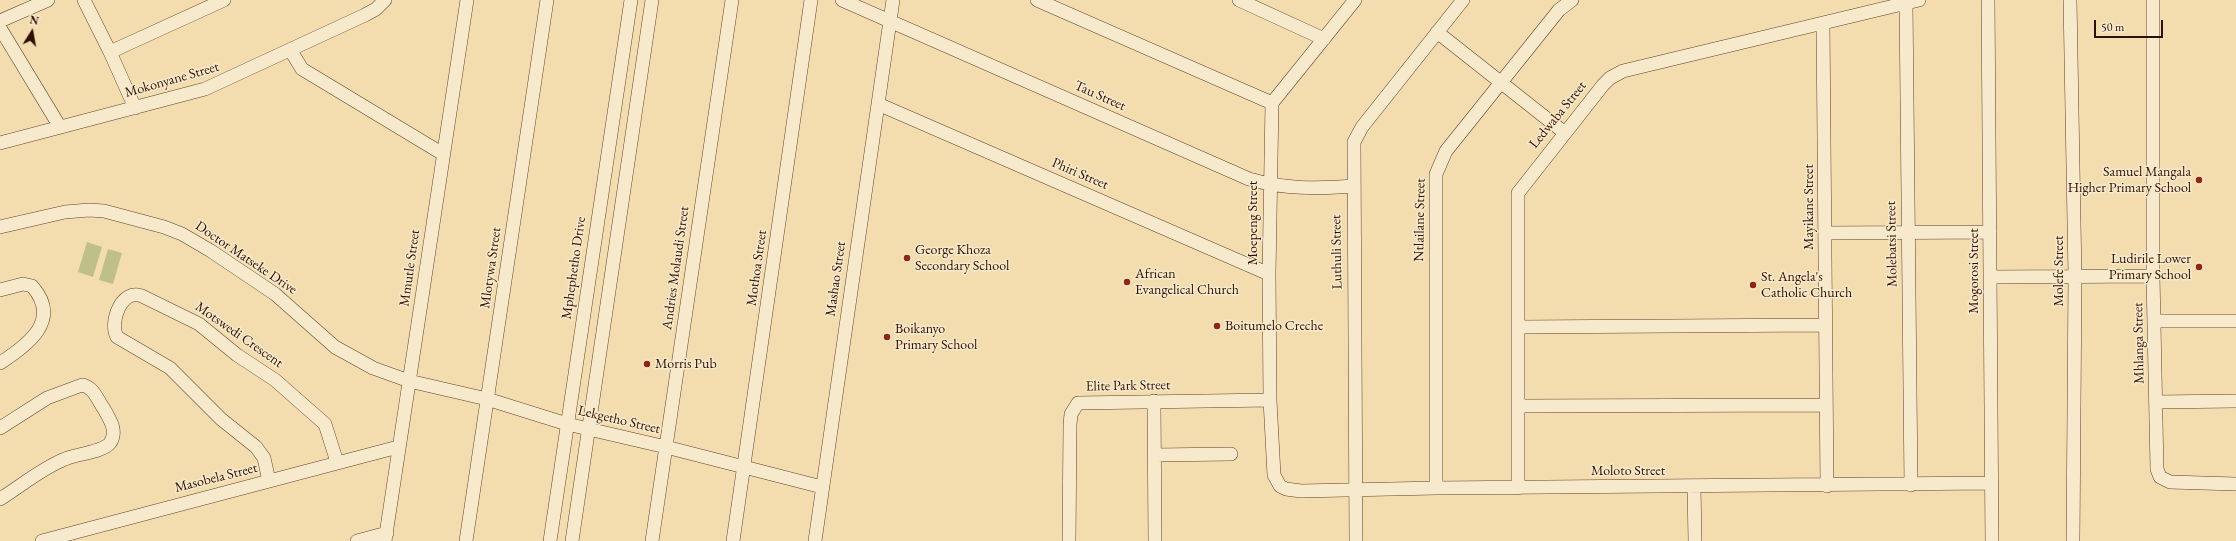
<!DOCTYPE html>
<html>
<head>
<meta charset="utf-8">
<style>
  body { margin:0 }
  #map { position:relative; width:2236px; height:541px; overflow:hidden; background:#f3ddaf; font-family:"EB Garamond",serif }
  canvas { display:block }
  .north { position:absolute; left:12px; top:12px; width:40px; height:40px; -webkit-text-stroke:3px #f7e9cb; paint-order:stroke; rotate:11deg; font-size:11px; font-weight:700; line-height:16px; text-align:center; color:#2f0f00 }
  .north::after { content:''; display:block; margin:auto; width:14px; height:18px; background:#2f0f00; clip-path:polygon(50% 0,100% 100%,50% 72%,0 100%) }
  .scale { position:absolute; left:2094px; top:20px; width:69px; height:18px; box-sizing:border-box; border:2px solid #2f0f00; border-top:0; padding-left:5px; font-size:12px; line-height:14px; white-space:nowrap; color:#2f0f00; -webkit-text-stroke:3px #f7e9cb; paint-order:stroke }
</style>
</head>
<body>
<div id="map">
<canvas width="2236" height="541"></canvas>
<div class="north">N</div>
<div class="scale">50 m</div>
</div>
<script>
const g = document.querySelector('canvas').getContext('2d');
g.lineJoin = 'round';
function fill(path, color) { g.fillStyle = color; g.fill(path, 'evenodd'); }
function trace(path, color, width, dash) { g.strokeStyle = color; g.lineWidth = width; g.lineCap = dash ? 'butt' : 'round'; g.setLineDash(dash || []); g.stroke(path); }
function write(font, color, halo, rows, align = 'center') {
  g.font = font + ' "EB Garamond",serif'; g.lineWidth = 3; g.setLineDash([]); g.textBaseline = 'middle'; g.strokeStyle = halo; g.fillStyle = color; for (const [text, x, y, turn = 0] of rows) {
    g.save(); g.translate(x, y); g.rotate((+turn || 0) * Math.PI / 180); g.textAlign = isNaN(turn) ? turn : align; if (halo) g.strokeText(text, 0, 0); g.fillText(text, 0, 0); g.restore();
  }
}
fill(new Path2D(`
  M87 242 102 247 93 277 78 272Z
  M108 249 122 253 113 284 99 280Z`), '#bec088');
const minor = new Path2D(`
  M84 0 110 52 135 108
  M842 0 1249 179C1283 189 1317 189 1353 186
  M1037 0 1272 103
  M1239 0 1324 39
  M1355 0 1272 103 1269 274 1270 400 1274 475 1280 486 1286 489 1301 491 1436 488 1991 483
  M1988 0 1992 541
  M2070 0 2075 277 2073 541
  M2153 0V276L2157 469 2160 477 2170 482 2236 484
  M1906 3 1911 485
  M0 21 48 0
  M1823 24 1827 486
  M0 28 60 127
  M1437 32 1565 133
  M291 51 302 69 443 154
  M110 52 224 0
  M878 104 1269 274
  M0 143 205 89 365 15 376 9 385 0
  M0 227 65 212 89 210 104 211 164 227 182 234 211 251 275 294 335 347 373 368 409 381 487 399 567 424 666 447 822 487
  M1826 233 1990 232
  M1990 277 2153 276
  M0 290 23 284 32 286C62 320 28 345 0 363
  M2155 321H2236
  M1518 327 1825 325
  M1154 401 1155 541
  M2156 402 2236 401
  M1518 406 1825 405
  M0 428 47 398 82 385C94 387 98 401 104 409 110 420 118 431 110 443 103 452 76 454 65 459 42 468 21 486 0 499
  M1155 455 1231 454
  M269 481 264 458 256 447 221 419 170 368 117 337C109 323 121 288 142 296L199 324 237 355 275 380 325 424 337 462
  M1694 486 1695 541
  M1436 488V174L1446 151 1559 10 1572 0
  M1518 488V193L1603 85 1610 78 1623 71 1919 0
  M42 541 398 447
  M357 541 387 533
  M385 541 467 0
  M466 541 547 0
  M550 541 631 0
  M572 541 652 0
  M652 541 732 0
  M733 541 811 0
  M815 541 893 0
  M1069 541 1070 425 1071 414 1078 403 1270 400
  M1356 541 1354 142 1362 127 1463 0`);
trace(minor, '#60422c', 14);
trace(minor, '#f7e9cb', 13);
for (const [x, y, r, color] of [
  [2199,180,4,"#8f2418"],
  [907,258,4,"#8f2418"],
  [2199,267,4,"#8f2418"],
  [1127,282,4,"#8f2418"],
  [1753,285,4,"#8f2418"],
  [1217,326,4,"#8f2418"],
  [887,337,4,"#8f2418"],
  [647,364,4,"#8f2418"]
]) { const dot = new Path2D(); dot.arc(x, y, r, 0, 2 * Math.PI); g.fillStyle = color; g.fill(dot); trace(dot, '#f7e9cb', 1.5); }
write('14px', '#2f0f00', '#f7e9cb', [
  ["Mokonyane Street",172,80,-16],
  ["Tau Street",1100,96,24],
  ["Ledwaba Street",1558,115,-51],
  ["Phiri Street",1080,174,23],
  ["Mayikane Street",1809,207,-90],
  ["Ntlailane Street",1420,220,-89],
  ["Moepeng Street",1253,223,-90],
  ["Molebatsi Street",1892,244,-91],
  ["Luthuli Street",1337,252,-91],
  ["Doctor Matseke Drive",246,258,34],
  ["Mmutle Street",410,268,-82],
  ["Mlotywa Street",491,268,-82],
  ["Mphephetho Drive",574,268,-82],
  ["Andries Molaudi Street",676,268,-82],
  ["Mothoa Street",757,268,-82],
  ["Mogorosi Street",1974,271,-90],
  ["Molefe Street",2059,271,-90],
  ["Mashao Street",836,279,-82],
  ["Motswedi Crescent",239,335,35],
  ["Mhlanga Street",2139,343,-91],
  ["Elite Park Street",1128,386,-1],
  ["Lekgetho Street",619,420,13],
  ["Moloto Street",1628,471],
  ["Masobela Street",216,478,-14]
]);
write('14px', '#2f0f00', '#f7e9cb', [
  ["Samuel Mangala",2191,172,"right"],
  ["Higher Primary School",2191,188,"right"],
  ["George Khoza",915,250],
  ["Secondary School",915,266],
  ["Ludirile Lower",2191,259,"right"],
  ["Primary School",2191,275,"right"],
  ["African",1135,274],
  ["Evangelical Church",1135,290],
  ["St. Angela's",1761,277],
  ["Catholic Church",1761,293],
  ["Boitumelo Creche",1225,326],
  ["Boikanyo",895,329],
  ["Primary School",895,345],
  ["Morris Pub",655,364]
], 'left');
</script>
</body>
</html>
